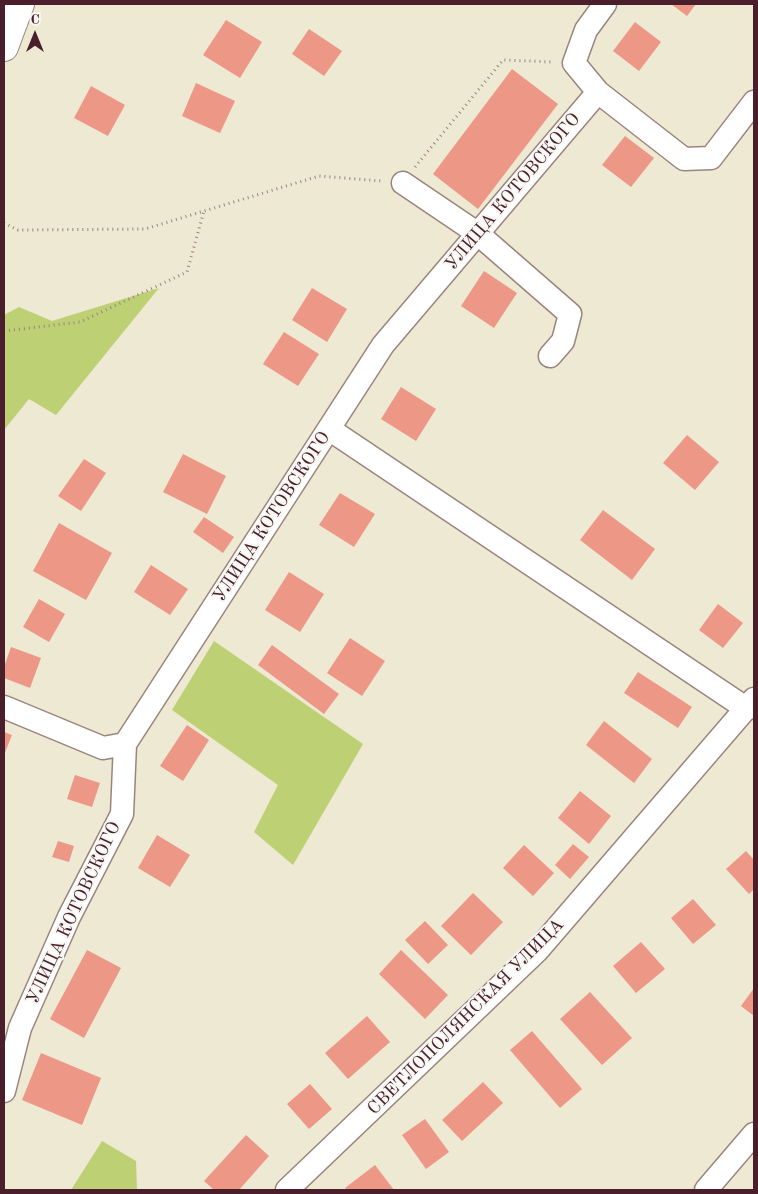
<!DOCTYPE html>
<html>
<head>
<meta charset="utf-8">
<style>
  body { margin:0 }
  #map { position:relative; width:758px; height:1194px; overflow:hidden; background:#ede9d2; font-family:"Old Standard TT",serif }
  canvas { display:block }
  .frame { position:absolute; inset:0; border:5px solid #4a1f2b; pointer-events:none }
  .north { position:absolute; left:10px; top:10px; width:50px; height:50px; -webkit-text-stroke:4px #f6f6f2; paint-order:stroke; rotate:0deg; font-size:14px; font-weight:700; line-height:20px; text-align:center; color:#4a1f2b }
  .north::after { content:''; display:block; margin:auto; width:18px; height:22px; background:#4a1f2b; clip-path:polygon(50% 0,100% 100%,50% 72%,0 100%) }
</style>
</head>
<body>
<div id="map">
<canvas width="758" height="1194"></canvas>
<div class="frame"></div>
<div class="north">С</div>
</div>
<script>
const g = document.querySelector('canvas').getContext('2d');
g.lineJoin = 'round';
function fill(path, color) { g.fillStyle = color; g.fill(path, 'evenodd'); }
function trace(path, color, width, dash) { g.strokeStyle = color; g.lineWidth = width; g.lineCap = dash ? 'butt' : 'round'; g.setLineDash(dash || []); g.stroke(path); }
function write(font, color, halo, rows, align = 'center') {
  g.font = font + ' "Old Standard TT",serif'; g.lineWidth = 4; g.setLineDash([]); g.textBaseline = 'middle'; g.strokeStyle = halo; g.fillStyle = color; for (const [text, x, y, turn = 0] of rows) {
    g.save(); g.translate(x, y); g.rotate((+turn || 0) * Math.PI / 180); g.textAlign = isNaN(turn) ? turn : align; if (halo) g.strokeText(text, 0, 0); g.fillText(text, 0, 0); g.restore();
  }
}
fill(new Path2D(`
  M159 288 56 415 29 399 4 430V315L19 307 52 321Z
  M214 641 363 744 293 865 254 832 278 785 172 710Z
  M102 1141 136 1161 137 1190H71Z`), '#bdd074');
fill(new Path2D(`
  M671 4H696L687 16Z
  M226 20 262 42 240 78 203 55Z
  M635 22 661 42 639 71 613 51Z
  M309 29 342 51 324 76 292 54Z
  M512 69 558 104 478 209 433 174Z
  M196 83 235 101 220 133 182 116Z
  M91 86 125 105 108 136 74 118Z
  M625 136 654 158 631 187 602 165Z
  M484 271 517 293 494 328 461 306Z
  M312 288 347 309 327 342 292 320Z
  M284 332 319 354 298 386 263 364Z
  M401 387 436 409 416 441 381 419Z
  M687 435 719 462 695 490 663 463Z
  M183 454 226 476 207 514 163 492Z
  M84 459 106 473 81 511 58 496Z
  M340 493 375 514 354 547 319 525Z
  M603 510 655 549 632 580 580 540Z
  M204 517 234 537 223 553 193 532Z
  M59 523 112 553 86 600 33 571Z
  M151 565 188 589 170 615 134 592Z
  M289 572 324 594 300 632 265 610Z
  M39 599 65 614 49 642 23 627Z
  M718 604 743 623 723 648 699 630Z
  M350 638 385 661 362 696 327 673Z
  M272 645 339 694 324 714 258 665Z
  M11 647 41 658 30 688 4 678V667Z
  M638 672 692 707 678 728 624 693Z
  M604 721 652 759 634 783 586 745Z
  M187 725 209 740 183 781 160 766Z
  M4 732 12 735 4 755Z
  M75 775 100 783 92 807 67 799Z
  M580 791 611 816 589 844 558 818Z
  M157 835 190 855 170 887 138 868Z
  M58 841 74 846 69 862 52 857Z
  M573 844 589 857 570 879 555 865Z
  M524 845 554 873 533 896 503 868Z
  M746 851 754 860V889L749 894 726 869Z
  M473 893 503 922 471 955 441 926Z
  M693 899 716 925 693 944 671 918Z
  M425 921 448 945 428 964 405 940Z
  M641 942 665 969 636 993 613 966Z
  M87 950 121 968 84 1038 50 1019Z
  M401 950 448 995 425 1019 379 974Z
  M754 988V1016L741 1006Z
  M590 992 632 1038 602 1065 560 1019Z
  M367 1016 390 1042 348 1079 325 1053Z
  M532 1031 582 1089 560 1108 510 1050Z
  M41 1053 101 1078 82 1125 22 1100Z
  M483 1082 503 1103 462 1141 442 1120Z
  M310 1084 332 1109 309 1129 287 1104Z
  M425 1119 449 1152 426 1169 402 1135Z
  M246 1135 269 1156 239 1190H214L204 1181Z
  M375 1165 394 1190H347L345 1188Z`), '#ed9787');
const minor = new Path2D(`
  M598 92 684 159 711 158 754 102
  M403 183 477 233 570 314 563 341 550 356
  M329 429 747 709
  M4 707 103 748 125 744
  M4 1091 20 1028 69 917 122 814 125 744 383 345 598 92 574 63 586 30 605 4
  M287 1190 537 951 754 699
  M706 1190 754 1134`);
const major = new Path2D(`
  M4 47 20 4`);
trace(minor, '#9c847e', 25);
trace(major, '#9c847e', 30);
trace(new Path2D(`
  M415 167 503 60 553 62
  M4 223 18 230 145 229 319 176 382 181
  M4 331 80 322 187 272 204 211`), '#9c847e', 3, [1, 4]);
trace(minor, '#fff', 22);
trace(major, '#fff', 28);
write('18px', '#4a1f2b', '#f6f6f2', [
  ["УЛИЦА КОТОВСКОГО",513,192,-50],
  ["УЛИЦА КОТОВСКОГО",272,517,-57],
  ["УЛИЦА КОТОВСКОГО",74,913,-65],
  ["СВЕТЛОПОЛЯНСКАЯ УЛИЦА",466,1017,-45]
]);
</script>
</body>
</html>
